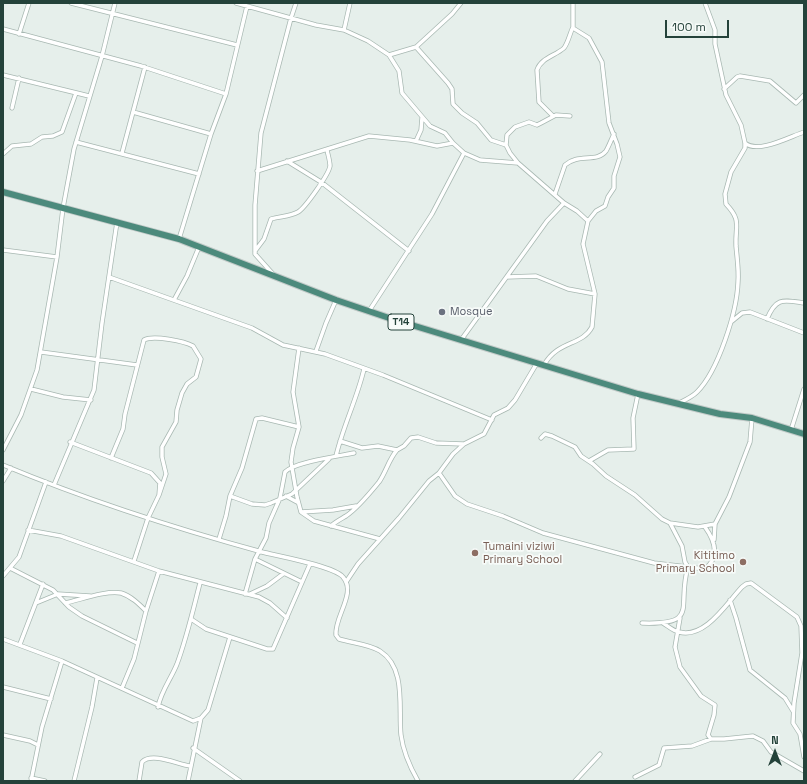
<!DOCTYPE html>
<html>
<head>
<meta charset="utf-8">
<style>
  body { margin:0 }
  #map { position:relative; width:807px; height:784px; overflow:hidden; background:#e6efeb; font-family:"Space Grotesk",sans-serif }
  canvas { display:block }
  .frame { position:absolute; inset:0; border:4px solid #24423a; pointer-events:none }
  .north { position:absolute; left:755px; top:732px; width:40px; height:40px; -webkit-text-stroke:3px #f7fbf9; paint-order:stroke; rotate:0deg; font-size:11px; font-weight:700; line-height:16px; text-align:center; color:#24423a }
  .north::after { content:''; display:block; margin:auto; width:14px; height:18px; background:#24423a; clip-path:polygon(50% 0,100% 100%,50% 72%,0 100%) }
  .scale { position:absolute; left:665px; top:20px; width:64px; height:18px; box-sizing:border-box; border:2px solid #24423a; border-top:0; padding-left:5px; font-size:12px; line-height:14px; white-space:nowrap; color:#24423a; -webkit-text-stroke:3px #f7fbf9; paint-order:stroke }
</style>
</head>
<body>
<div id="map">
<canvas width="807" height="784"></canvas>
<div class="frame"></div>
<div class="north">N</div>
<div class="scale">100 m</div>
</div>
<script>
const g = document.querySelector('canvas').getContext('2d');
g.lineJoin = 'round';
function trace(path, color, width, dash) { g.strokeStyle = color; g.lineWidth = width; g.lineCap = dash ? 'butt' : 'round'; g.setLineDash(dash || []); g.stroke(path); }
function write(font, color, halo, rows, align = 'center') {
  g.font = font + ' "Space Grotesk",sans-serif'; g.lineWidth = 3.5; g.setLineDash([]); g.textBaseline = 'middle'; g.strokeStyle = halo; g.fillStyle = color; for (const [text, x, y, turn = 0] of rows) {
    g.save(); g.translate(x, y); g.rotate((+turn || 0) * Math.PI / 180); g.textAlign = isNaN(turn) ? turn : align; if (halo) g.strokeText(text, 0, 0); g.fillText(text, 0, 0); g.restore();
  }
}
const minor = new Path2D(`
  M71 3 237 45
  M236 3 316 25 344 30 368 41 389 55 399 71 402 93 430 126 445 133 453 143 464 153 480 160 518 163
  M573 3V28L589 38 602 62 609 123 617 144 620 157 614 176V188L608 197 605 206 596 211 588 221
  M3 29 141 66 226 94
  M344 30 350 3
  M19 34 29 3
  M416 47 448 83 452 89 453 104 462 113 477 123 491 140 506 145
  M389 55 416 47 452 14 461 3
  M3 75 89 96
  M724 89 737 77 740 76 770 81 796 103 804 95
  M12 108 19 78
  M133 112 211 134
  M553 116 539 102 537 70C541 58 555 56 564 48 568 43 570 33 573 27
  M416 141 421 130 422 118
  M76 142 199 174
  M745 143C758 154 789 137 804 132
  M122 153 145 67
  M3 154 12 146 31 144 42 137 53 136 62 132 76 93
  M287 161 321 182 409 251
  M257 171 369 136 410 140 437 146 453 143
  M555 194 565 165C578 153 597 163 606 151 609 146 611 140 614 134
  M179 239 211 134 226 94 247 6
  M3 250 57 257
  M255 251 264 239 271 219C280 216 289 217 298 212 305 208 329 174 330 166 330 161 328 155 327 150
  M272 273 255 254V205L261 133 291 18 296 3
  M109 277 252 328 283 345 325 354 383 375 492 420
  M507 277 536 276 568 289 595 294
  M174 300 187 276 199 247
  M369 311 432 214 464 153
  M767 319C776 297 783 300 804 303
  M731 322 742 313 750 312 804 333
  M461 340 547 221 564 203
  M299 348 293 392 299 427 293 448 291 462 297 497 301 512 314 521 380 539
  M316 351 326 323 336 300
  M41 352 137 365
  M544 365C558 340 582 346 592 327L595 294 583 244 588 221 577 211 564 203 518 163 510 153 506 145 507 135 515 127 529 122 537 125 541 123 556 115 570 116
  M31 389 63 397 91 400
  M679 403C685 400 692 397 697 392 718 371 737 312 738 282 739 270 737 258 736 246 735 225 742 221 726 204L725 194 731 172 745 148V143L741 125 726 95 715 44V30L705 3
  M791 430 804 389
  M541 438 545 434 552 436 575 447 581 456 593 464 606 476 635 495 662 519 670 523 698 527 715 524 729 497 750 442 752 418
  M340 441 362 448 378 446 397 450 404 446 411 438 418 437 436 443 463 444
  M70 442 151 473 160 483 159 495 148 518 134 561
  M3 450 21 415 37 370 57 257 63 208 74 149 102 56 115 3
  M336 456C343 426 357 399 364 369
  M111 458 123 429 125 414 144 340C153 335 184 341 193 346L201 359 196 377 187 384 182 393 177 410 176 422 162 447V457L166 474 159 495
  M589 461 608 450 634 449 633 418 638 394
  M3 465C87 500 174 528 262 552 278 556 334 566 343 577 357 593 334 617 336 635L339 639C352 643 369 644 380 651 407 668 398 709 401 735 403 751 410 767 418 781
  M439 473 455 496 467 504 503 516 543 533 654 563 705 569C720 557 715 541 705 527
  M3 481 11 468
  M54 485 94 390 102 323 117 222
  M230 496 252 504 265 505 271 503 292 494 329 459
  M286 496 297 502
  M301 512 333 510 356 506
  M331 526C335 522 341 519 346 516 358 508 370 493 379 482 386 472 389 459 397 450
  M28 530 61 536 159 571 259 597 270 603 287 618
  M219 539 226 516 230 496 242 468 256 419 262 418 299 427
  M714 540 715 524
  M255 559 302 582
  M10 568 53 590 69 607 82 616 137 643
  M3 576 19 557 46 482
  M346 582 358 564 399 518 429 481 439 473 453 454 464 444 484 434 494 415 508 408 515 400 537 363
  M245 594 255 559 266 538 269 523 280 498 285 472C294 462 339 456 354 453
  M250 594 267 586 283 574
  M730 600 736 618 750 670 785 698 793 711
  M36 603 58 594 90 596
  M65 603C80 600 106 590 121 593 131 596 139 604 146 611
  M680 618 675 647 680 667 701 696 715 705 714 715 708 735 711 739
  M191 619 206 629 267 649H273L310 564
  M642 623C701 625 676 607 688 567L685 562 682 546 670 523
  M663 623C668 626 673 631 679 632 705 639 726 604 742 587L746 584 751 583 797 617 801 626 802 653 794 703 793 723 800 734 804 757
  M3 639 62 661 42 727 31 781
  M20 644 43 584
  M62 661 193 721 201 718 208 710 230 637
  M3 687 51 699
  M122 688 134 659 146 611 159 571
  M158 707C161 691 171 679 177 664 187 637 193 610 200 583
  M3 735 30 741 38 745
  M193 748 240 781
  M635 777 659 765 664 748 692 746 711 739H724L753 736 763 741 771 752 804 771
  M31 778 45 781
  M74 781 92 707 97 678
  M139 781 142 762C152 752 177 764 190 766
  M188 781 201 718
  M575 781 600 754`);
const trunk = new Path2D(`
  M3 192 179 239 336 300 392 319 638 394 720 414 752 418 804 434`);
trace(minor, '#a8b8b2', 5);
trace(trunk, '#c2cac8', 8);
trace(minor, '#fff', 3.5);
trace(trunk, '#4c8a7c', 6);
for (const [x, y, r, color] of [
  [442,312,4,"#6b7280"],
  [475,553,4,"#8d6e63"],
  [743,562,4,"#8d6e63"]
]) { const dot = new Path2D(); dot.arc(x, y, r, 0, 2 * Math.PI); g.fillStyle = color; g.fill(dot); trace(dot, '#f7fbf9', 1.5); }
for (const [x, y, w] of [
  [401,322,26]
]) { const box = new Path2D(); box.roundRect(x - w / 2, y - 8, w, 16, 3); g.fillStyle = '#f7fbf9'; g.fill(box); trace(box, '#24423a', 1); }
write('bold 10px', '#24423a', null, [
  ["T14",401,322]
]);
write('11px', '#5b616d', '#f7fbf9', [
  ["Mosque",450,312]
], 'left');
write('11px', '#785e54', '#f7fbf9', [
  ["Tumaini viziwi",483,547],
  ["Primary School",483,560],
  ["Kititimo",735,556,"right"],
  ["Primary School",735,569,"right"]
], 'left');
</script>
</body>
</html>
